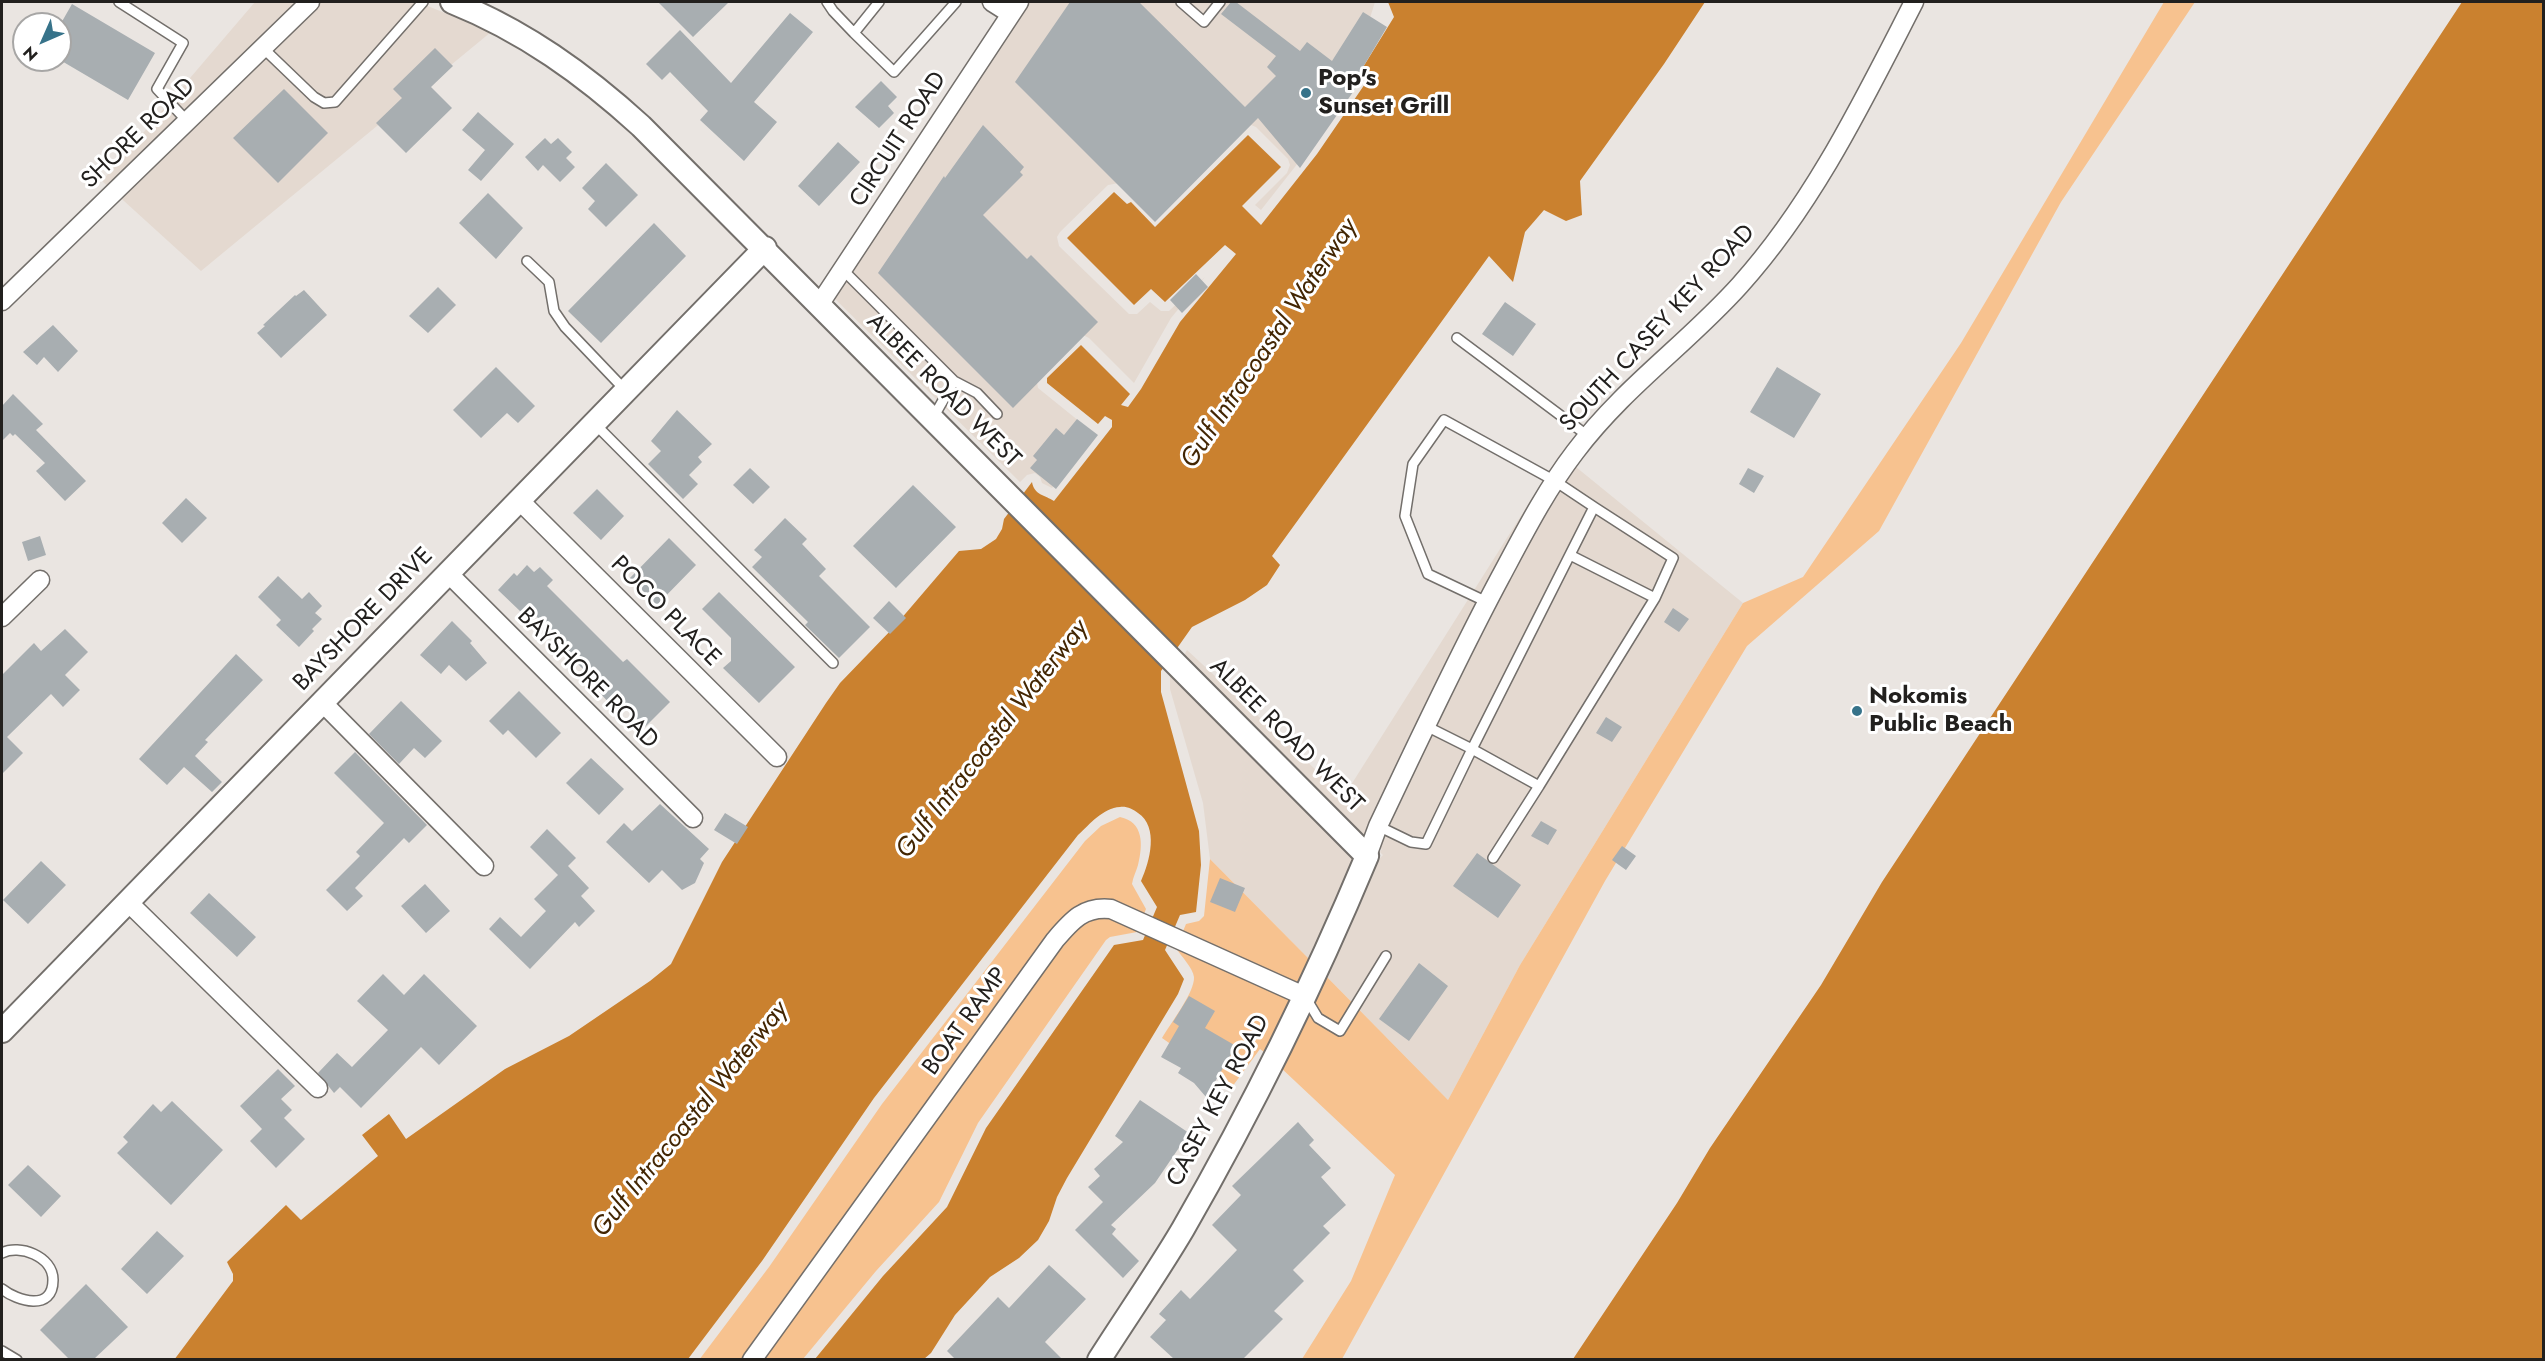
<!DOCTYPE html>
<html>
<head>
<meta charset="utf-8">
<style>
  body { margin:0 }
  #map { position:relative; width:2545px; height:1361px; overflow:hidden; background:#eae5e1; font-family:Jost,sans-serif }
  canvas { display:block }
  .frame { position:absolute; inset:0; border:3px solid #22201e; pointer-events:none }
  .north { position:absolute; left:12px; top:12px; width:60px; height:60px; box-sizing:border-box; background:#fff; border:2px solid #a7a6a5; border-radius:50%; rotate:225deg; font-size:16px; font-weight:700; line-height:24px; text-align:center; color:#22201e }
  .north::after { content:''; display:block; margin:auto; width:21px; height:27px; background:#37738a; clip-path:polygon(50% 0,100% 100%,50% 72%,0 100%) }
</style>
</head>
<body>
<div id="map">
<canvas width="2545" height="1361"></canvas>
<div class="frame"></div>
<div class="north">N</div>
</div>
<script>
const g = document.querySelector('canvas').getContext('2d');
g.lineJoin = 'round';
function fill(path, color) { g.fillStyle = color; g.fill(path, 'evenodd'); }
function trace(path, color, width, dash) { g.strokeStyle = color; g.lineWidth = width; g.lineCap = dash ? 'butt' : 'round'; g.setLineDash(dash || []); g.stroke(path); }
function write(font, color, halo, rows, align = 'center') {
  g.font = font + ' Jost,sans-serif'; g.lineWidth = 6; g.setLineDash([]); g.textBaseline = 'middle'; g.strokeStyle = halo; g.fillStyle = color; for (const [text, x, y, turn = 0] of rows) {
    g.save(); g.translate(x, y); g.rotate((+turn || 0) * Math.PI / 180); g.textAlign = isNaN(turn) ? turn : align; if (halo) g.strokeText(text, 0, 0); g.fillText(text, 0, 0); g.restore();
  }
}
fill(new Path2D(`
  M255 2H418L491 32 201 271 102 181Z
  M1006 2H1375L1357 59 1309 149 1261 210 1255 205 1287 173 1290 165 1288 159 1256 127 1251 125 1119 183 1108 185 1060 232 1057 237 1059 246 1129 314H1137L1150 302 1161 311H1169L1205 277 1171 318 1134 383 1089 338 1083 335 1037 382 1038 388 1095 434 1052 488 1042 483 1040 477 1035 473 1027 475 1020 482 828 292 995 27Z
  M1560 454 1743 603 1520 965 1448 1100 1326 976 1376 862 1383 855 1380 852 1382 849 1374 846 1184 655 1187 650 1344 796Z
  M1170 675 1353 860 1310 960 1210 859 1203 803 1170 689Z`), '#e4d9d0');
fill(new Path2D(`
  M2164 2H2195L2061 202 1879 531 1747 646 1605 881 1342 1359H1302L1351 1281 1395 1175 1280 1067 1326 976 1448 1100 1520 965 1743 603 1803 577 1961 343Z
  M1120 817C1144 822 1143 845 1138 865 1136 872 1133 877 1132 884L1146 909 1137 932 1110 937 1106 940 978 1123 939 1202 876 1271 803 1359 699 1360 769 1267 882 1104 1085 841 1101 826Z
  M1210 859 1310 960 1264 1052 1260 1049 1232 1087 1162 1038C1170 1024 1195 992 1194 977 1193 968 1181 956 1176 948L1186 924 1199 921 1204 916Z`), '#f7c28f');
fill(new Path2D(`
  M1388 2H1705L1664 64 1580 181 1582 215 1566 221 1544 210 1525 232 1513 282 1489 256 1272 556 1280 565 1267 585 1245 600 1192 627 1161 671V692L1199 831 1201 865 1196 912 1180 915 1165 950 1184 979 1178 994 1067 1178 1057 1197 1049 1221 1038 1240 1019 1258 990 1277 955 1315 931 1353 924 1359H815L883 1276 947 1207 986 1128 1114 945 1143 940 1157 907 1141 881C1150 861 1159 827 1138 813 1133 809 1126 806 1120 807 1103 808 1090 824 1078 835L874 1098 762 1261 688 1359 174 1360 233 1281V1274L227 1262 286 1205 301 1220 378 1156 362 1135 389 1114 406 1139 505 1069 569 1036 650 981 671 964 722 862 826 703 840 683 894 627 959 551 981 549 996 539 1002 529 1004 519 1032 482C1034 495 1045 495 1054 501L1112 427V420L1105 416 1098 424 1047 383V378L1081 345 1130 394 1121 405 1128 407 1141 389 1180 322 1236 254 1225 245 1165 302 1151 289 1134 305 1067 238 1114 192 1127 204 1131 202 1155 227 1248 135 1281 167 1242 206 1261 225 1317 154 1369 78 1360 72 1394 17Z
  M2462 2H2543V1359H1573L1677 1203 1710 1148 1821 985 1882 882Z`), '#ca812f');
fill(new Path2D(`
  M658 2H729L693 37Z
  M1070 2H1139L1245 107 1276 76 1267 67 1276 56 1221 14 1231 2H1236L1300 51 1307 42 1332 61 1363 12 1387 27 1356 79 1360 82 1300 168 1258 118 1155 222 1015 82Z
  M72 4 155 53 128 100 60 60V25Z
  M790 13 813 32 754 102 777 122 744 161 700 120 708 111 670 72 662 80 646 64 680 30 731 83Z
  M435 48 453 66 431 87 452 108 406 153 376 123 402 98 393 89Z
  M881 81 897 97 888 106 894 113 879 128 855 107Z
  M284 89 328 133 278 183 233 138Z
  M478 112 514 144 481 181 468 170 485 150 462 130Z
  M983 125 1024 167 1020 172 1023 175 983 215 1027 259 1031 255 1098 322 1013 408 878 273 944 176 945 178Z
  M545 138 551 144 558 138 572 152 566 158 575 167 560 182 543 165 538 171 525 157Z
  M838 142 860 162 819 206 798 186Z
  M606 163 638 195 606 227 588 209 595 201 582 188Z
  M488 193 523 228 496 259 459 223Z
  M654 223 686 256 601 343 568 311Z
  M1196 274 1208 287 1182 313 1170 300Z
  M438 287 456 305 428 333 409 316Z
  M304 290 327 315 281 358 257 333 265 326 263 325 295 295 296 296Z
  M1505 302 1536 324 1513 356 1482 334Z
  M53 325 78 351 58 372 44 357 37 365 23 352Z
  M496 367 535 406 518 423 507 413 481 438 453 410Z
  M1777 367 1821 394 1794 438 1750 412Z
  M13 394 43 424 36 430 86 481 65 501 36 471 45 463 15 434 13 436 10 433 2 441V406Z
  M677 410 712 444 698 457 702 462 689 475 698 484 683 499 648 464 661 451 651 441Z
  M1077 419 1098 435 1056 489 1030 468 1037 460 1033 456 1056 428 1064 435Z
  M750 468 770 487 753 504 733 485Z
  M1748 468 1764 476 1754 493 1739 484Z
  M913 485 956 527 896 588 853 546Z
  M597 489 624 516 601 540 573 513Z
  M186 498 207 518 182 543 162 523Z
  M785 518 807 539 802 544 826 569 819 576 870 627 839 658 805 625 808 622 752 567 762 557 754 550Z
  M40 536 46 555 28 561 22 542Z
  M669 538 696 565 657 605 629 579Z
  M527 565 534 572 540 567 553 580 547 586 623 662 627 659 670 702 645 727 617 699 611 705 598 691 602 688 561 647 564 644 527 607 521 612 498 590 514 573 517 576Z
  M278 576 302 599 309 592 322 606 315 613 322 619 312 629 314 631 299 647 276 625 281 620 258 597Z
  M719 592 795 667 759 703 723 668 731 661V638L702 609Z
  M889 601 906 618 890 634 873 618Z
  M1673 608 1689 619 1679 632 1664 622Z
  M452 621 472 641 470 643 487 663 466 681 449 665 441 674 420 655Z
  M65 629 88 652 65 675 80 690 63 707 51 694 7 737 23 753 2 774V675L34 643 41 651Z
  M236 654 263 680 205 740 208 742 195 756 222 782 212 792 184 767 167 785 139 759Z
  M519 691 561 733 536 758 508 730 503 735 489 721Z
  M401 701 442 741 425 758 414 748 399 764 369 734Z
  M1606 717 1622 727 1612 742 1596 733Z
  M355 752 427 825 409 843 404 838 355 888 363 896 347 911 326 890 360 856 356 852 384 823 334 773Z
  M591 758 624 789 599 815 566 783Z
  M660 804 709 849 700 859 704 863 695 883 682 890 662 870 649 883 606 842 624 823 632 831Z
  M725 813 748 827 737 844 714 830Z
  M1541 821 1557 830 1548 845 1531 836Z
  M547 829 576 858 568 866 589 888 581 896 595 911 579 927 575 922 530 969 489 929 500 917 521 937 546 911 534 899 558 875 530 847Z
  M1622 846 1636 856 1626 870 1612 860Z
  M1477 853 1521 885 1498 918 1453 886Z
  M41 861 66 885 28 924 3 900Z
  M1220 878 1245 888 1235 912 1210 902Z
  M425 884 450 911 426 933 401 906Z
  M209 893 256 937 237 957 190 913Z
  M1419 963 1448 986 1409 1041 1379 1019Z
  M383 974 404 995 424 974 477 1026 439 1065 421 1047 361 1108 340 1087 334 1093 318 1073 337 1053 352 1067 388 1030 357 1001Z
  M1189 996 1215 1011 1205 1028 1236 1046 1206 1097 1194 1083 1178 1073 1181 1068 1161 1057 1179 1026 1173 1022Z
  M278 1069 295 1086 281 1099 292 1110 284 1118 305 1139 276 1168 250 1141 262 1129 240 1106Z
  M1140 1100 1189 1133 1155 1183 1111 1225 1116 1229 1112 1234 1139 1261 1123 1278 1075 1230 1103 1202 1088 1187 1100 1176 1094 1169 1123 1142 1115 1136Z
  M172 1101 223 1150 171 1205 117 1153 128 1142 123 1137 153 1104 161 1112Z
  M1298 1122 1314 1140 1309 1145 1331 1168 1321 1177 1346 1205 1323 1226 1330 1233 1293 1270 1304 1281 1274 1311 1283 1319 1243 1359H1174L1150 1337 1166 1320 1159 1314 1181 1290 1190 1299 1237 1250 1212 1225 1241 1195 1232 1186Z
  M28 1165 61 1196 41 1217 8 1185Z
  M157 1231 184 1256 147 1294 121 1269Z
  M1049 1265 1086 1299 1045 1342 1062 1359H955L947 1351 998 1297 1009 1308Z
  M86 1284 128 1327 94 1359H69L40 1330Z`), '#a8aeb1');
const service = new Path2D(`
  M119 2 183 43 157 89 187 121
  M827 2 833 11 854 33
  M879 2 854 33 894 72 956 2
  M1181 2 1204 22 1220 2
  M263 48 314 97 324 103 335 102 423 2
  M527 261 549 282 554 311 565 327 626 391
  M843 270 954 381 977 393 997 414
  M1457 338 1588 436
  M933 418 954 381
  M594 423 833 663
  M1594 507 1673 558 1655 598
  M1426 726 1472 749 1594 507 1555 481 1444 420 1413 464 1405 516 1428 574 1487 602
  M1378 826 1411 842 1426 844 1472 749 1539 786 1655 598 1570 555
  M1493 858 1539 786
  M1306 998 1318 1018 1340 1031 1386 956
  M2 1253C19 1244 53 1256 53 1280 53 1312 17 1301 2 1289
  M2 1351 17 1360`);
const minor = new Path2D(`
  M992 2 1011 14
  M2 301 310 2
  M819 305 1019 2
  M519 500 777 757
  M448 573 693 818
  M2 617 40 580
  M322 702 484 866
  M1367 856 1378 826C1418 742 1457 658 1501 576 1524 533 1546 490 1575 452 1624 387 1687 344 1740 285 1814 203 1864 99 1914 2
  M128 902 318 1088
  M752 1360 1055 940C1072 920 1084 906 1111 909L1304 996`);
const tertiary = new Path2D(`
  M452 2C524 31 584 74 641 126L1367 856C1314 983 1252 1109 1183 1229 1157 1273 1127 1316 1099 1360
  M2 1031 765 248`);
trace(service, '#736f6b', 12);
trace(minor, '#736f6b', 21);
trace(tertiary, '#736f6b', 26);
trace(service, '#fff', 9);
trace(minor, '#fff', 18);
trace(tertiary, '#fff', 22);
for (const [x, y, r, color] of [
  [1306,93,6,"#37738a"],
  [1857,711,6,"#37738a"]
]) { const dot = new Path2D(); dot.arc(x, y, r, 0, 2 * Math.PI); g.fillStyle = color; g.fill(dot); trace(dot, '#fff', 2); }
write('bold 24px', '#22201e', '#fff', [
  ["Pop's",1318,79],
  ["Sunset Grill",1318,107],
  ["Nokomis",1869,697],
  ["Public Beach",1869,725]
], 'left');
write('24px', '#22201e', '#fff', [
  ["SHORE ROAD",139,134,-44],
  ["CIRCUIT ROAD",899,140,-57],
  ["SOUTH CASEY KEY ROAD",1658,329,-47],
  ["ALBEE ROAD WEST",943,391,45],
  ["POCO PLACE",665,612,45],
  ["BAYSHORE DRIVE",364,620,-46],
  ["BAYSHORE ROAD",587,679,45],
  ["ALBEE ROAD WEST",1286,736,45],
  ["BOAT RAMP",966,1022,-54],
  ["CASEY KEY ROAD",1219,1101,-62]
]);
write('italic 26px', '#432603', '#fff', [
  ["Gulf Intracoastal Waterway",1270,344,-56],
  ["Gulf Intracoastal Waterway",993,740,-52],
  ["Gulf Intracoastal Waterway",691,1120,-51]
]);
</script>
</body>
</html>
